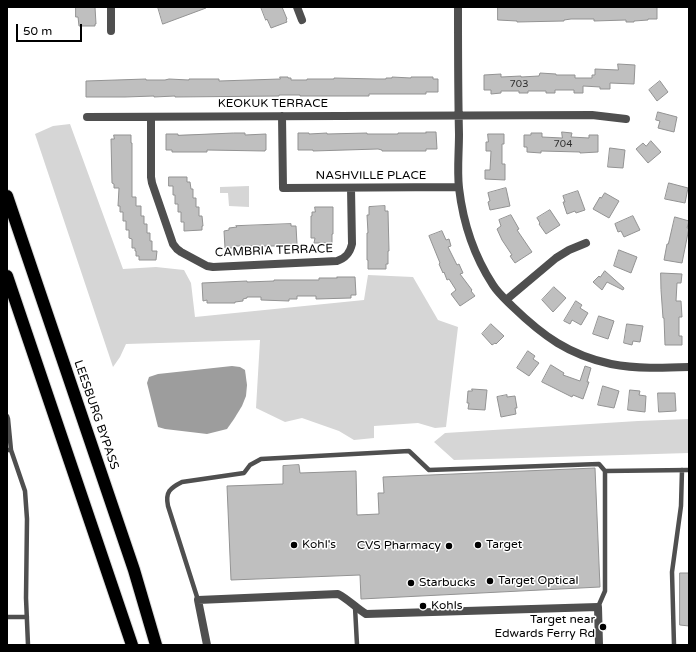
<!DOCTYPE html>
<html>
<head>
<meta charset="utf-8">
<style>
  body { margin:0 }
  #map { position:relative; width:696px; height:652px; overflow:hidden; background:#fff; font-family:"Varela Round",sans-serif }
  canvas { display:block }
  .frame { position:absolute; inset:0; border:8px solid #000; pointer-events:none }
  .scale { position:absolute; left:16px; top:24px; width:66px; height:18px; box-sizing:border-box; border:2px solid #000; border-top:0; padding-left:5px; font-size:12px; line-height:14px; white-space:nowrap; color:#000; -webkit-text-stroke:3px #fff; paint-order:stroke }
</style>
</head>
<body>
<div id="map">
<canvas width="696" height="652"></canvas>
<div class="frame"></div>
<div class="scale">50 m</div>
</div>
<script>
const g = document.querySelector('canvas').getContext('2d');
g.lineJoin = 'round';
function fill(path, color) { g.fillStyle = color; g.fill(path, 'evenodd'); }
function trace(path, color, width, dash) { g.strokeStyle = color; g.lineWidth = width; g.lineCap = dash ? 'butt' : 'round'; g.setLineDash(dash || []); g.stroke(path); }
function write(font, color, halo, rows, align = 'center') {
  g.font = font + ' "Varela Round",sans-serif'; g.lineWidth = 3; g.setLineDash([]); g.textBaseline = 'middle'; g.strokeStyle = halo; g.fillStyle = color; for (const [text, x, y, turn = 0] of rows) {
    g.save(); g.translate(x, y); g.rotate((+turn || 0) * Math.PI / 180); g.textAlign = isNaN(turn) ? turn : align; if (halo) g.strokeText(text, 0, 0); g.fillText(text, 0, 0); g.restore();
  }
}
fill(new Path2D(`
  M70 124 123 269 156 267 184 270 191 283 195 317 364 300 368 275 413 277 438 320 458 327 446 427 435 428 418 423 374 426V438L354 440 339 431 302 418 285 422 256 408 260 340 126 344 120 357 113 367 35 134 53 126Z
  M249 186V207L229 206 228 193H220V187Z
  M689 419V453L454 460 434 442 445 433 638 421Z`), '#d6d6d6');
fill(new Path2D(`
  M232 366 240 367 245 370 247 385 246 396 242 406 234 419 227 429 207 434 165 429 158 427 147 383 149 377 158 374Z`), '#9d9d9d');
const building = new Path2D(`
  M76 7H95L96 24H95V26H79L78 17H76Z
  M158 7H206V8L163 24Z
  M261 7H282L287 19 286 20 287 22 271 28 267 19 266 20Z
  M498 7H657V19H648V20L634 21V22H626V20L594 21V19H571L564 20V21L517 22V21L498 20Z
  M618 64 635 65 634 84 610 83V89H600V87L583 86V93H574V90H555V93H546V91H528V93H519V91H501V93L491 94V90H484V75L501 74V77L521 76V77L539 76 540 73 556 74V75H575V78H592V75H595V69L618 70Z
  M280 77H288V78H291V80H307V79H334V78L377 79H386V78H392V77L411 78V77H433V79H438V92H426V94H369V96H300V95H279V96L175 97V96L154 97V96L125 97H86V81L146 79V80H165L169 79 189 80V79H219V81L280 79Z
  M660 81 668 92 657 101 649 90Z
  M658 112 677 117 674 132 658 128 660 121 656 120Z
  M426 132H436L437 149H426V151H382V150L378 149 313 151V150H298V133H309V134L327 133V134L367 133V134H398V133H426Z
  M562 132 572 133 571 137 589 138V135H598V152L580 153V152L541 151V153L527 152V147H524V135H531V133H542V137L562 138Z
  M234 133H245V135L266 134V150H265V151L207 150V152H172V150H166V134H178V135Z
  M488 134H504V144H502V164H505V180L485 179V170H490L491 151H486V142H488Z
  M114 135H131V143H132V197H136V206H141V216H144V224H147V233H150V241H152V251H157L156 260H139V256H136V251H135V248H132V239L129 238V230H126V221H123V212H120V206H118L119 188H114V184L112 183 111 139H114Z
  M651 141 661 152 648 163 636 149 643 143 646 146Z
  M610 148 625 150 623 168 608 167Z
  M169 177H187V182H190L191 189H193V198H196V207H199V216H202L203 226H202V230L184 231V222H181V212H178V204H175V195H173V186H169Z
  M669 183 688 188 685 203 665 199Z
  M506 188 510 206 490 210 488 202 490 201 488 193Z
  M578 191 585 210 576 213 575 211 567 214 563 202H565L563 196Z
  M605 193 619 201 609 218 593 209 600 197 601 198Z
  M385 206V211H388L389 251H388V264H386V269H368V260H367V233H368L367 215H369V207Z
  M315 207H333V234H332V243H314L315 238H311V216H312V212H315Z
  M550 210 560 225 546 234 539 224 540 223 537 218Z
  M511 215 519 229 517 230 532 252 515 263 510 256 512 255 502 240 497 229 501 226 499 220Z
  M633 216 640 230 624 237 621 231 618 232 615 224Z
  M675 217 689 221 687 228H689L682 263 664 260 667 244H668Z
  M291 224V226H296L297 244 278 246H234V248H225L224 231 229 230V228L237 227 236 226Z
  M442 231 446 240 449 239 451 246 448 247 457 265 459 264 463 273 460 274 472 290 471 291 475 296 460 306 451 294 456 290 449 279 447 280 444 272 443 273 439 264 440 263 429 236Z
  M619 250 637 257 631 273 614 266Z
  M605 271 624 288 623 290 607 282 602 290 593 282 599 276 600 277Z
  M661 273 682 274 681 283H677L676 301H681L682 317H679V336H682V345H665L664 318H663L661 290Z
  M337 277H355L356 295H351V298L316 299V296H297V299H289V301L261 300V297H247V298L243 299V301L235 302V303H207V300L203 301 202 283 247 281V282L274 281V280H319V278H337Z
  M554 287 566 298 553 312 542 300Z
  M576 301 582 305 580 308 588 313 581 325 572 320 570 324 564 321Z
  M599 316 614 321 608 339 593 334Z
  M491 324 504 336 496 344 495 343 492 345 482 334Z
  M627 324 643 326 640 342 633 341 632 345 624 343Z
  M528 351 535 356 533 359 539 363 529 376 517 368Z
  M551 365 564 373 563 375 580 381 585 366 591 368 587 382H589L583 399 573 395 572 397 542 382Z
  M603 386 619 391 614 408 598 405Z
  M472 389 487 390 485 410 468 409 469 403H467L468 391H472Z
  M630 390 640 391 639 395 646 396 645 412 628 410Z
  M658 393H675L676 411 659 412Z
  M507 395V397L515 396 517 408H515L516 414 501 417 497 397Z
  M299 465 300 473 356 471 357 515 379 514 378 493H384L383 477 595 468 600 587 361 599 360 575 231 580 227 486 283 484V466Z
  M680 573H689V626L680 625Z`);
fill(building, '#bfbfbf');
trace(building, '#939393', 1);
const highway = new Path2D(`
  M7 196 134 570 156 645
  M7 276 132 645`);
trace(highway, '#dbdbdb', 14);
trace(new Path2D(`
  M7 416 8 419 11 450
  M7 450H11L25 491 27 519 26 598 28 645
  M198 600 168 506C165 492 170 488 182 482L244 473 250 465 261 459 409 451 429 470 599 464 605 471
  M355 607 357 645
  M598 607 605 591V471L689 470
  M7 617H27
  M674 645 672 572 681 506 682 470`), '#4f4f4f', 4.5);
trace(new Path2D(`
  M111 7V31
  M297 7 302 20
  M458 7C458 49 458 92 459 134 459 152 457 171 459 188 463 222 474 256 493 285 498 293 506 300 513 307 543 336 569 355 611 364 637 369 663 368 689 367
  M282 116 283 188 459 187
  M87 117 592 115 626 119
  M151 117V177L152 183 173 244 177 249 181 252 207 266 213 267 337 261C346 258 350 253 352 244L351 188
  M506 300 556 258 569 250 586 243
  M207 645 198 600 338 594C348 599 356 608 366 614L598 607 599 645`), '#4f4f4f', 8);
trace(highway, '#000', 12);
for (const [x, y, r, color] of [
  [294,545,4,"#000"],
  [478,545,4,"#000"],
  [449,546,4,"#000"],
  [490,581,4,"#000"],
  [411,583,4,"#000"],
  [423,606,4,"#000"],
  [603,627,4,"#000"]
]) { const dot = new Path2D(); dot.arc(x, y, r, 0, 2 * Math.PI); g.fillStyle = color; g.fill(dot); trace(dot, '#fff', 1.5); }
write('10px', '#303030', null, [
  ["703",519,84],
  ["704",563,144]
]);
write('12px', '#000', '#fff', [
  ["KEOKUK TERRACE",273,104],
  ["NASHVILLE PLACE",371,176],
  ["CAMBRIA TERRACE",274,251,-2],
  ["LEESBURG BYPASS",96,415,71]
]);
write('12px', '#000', '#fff', [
  ["Kohl's",302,545],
  ["Target",486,545],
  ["CVS Pharmacy",441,546,"right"],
  ["Target Optical",498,581],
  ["Starbucks",419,583],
  ["Kohls",431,606],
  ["Target near",595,620,"right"],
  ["Edwards Ferry Rd",595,634,"right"]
], 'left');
</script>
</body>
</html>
